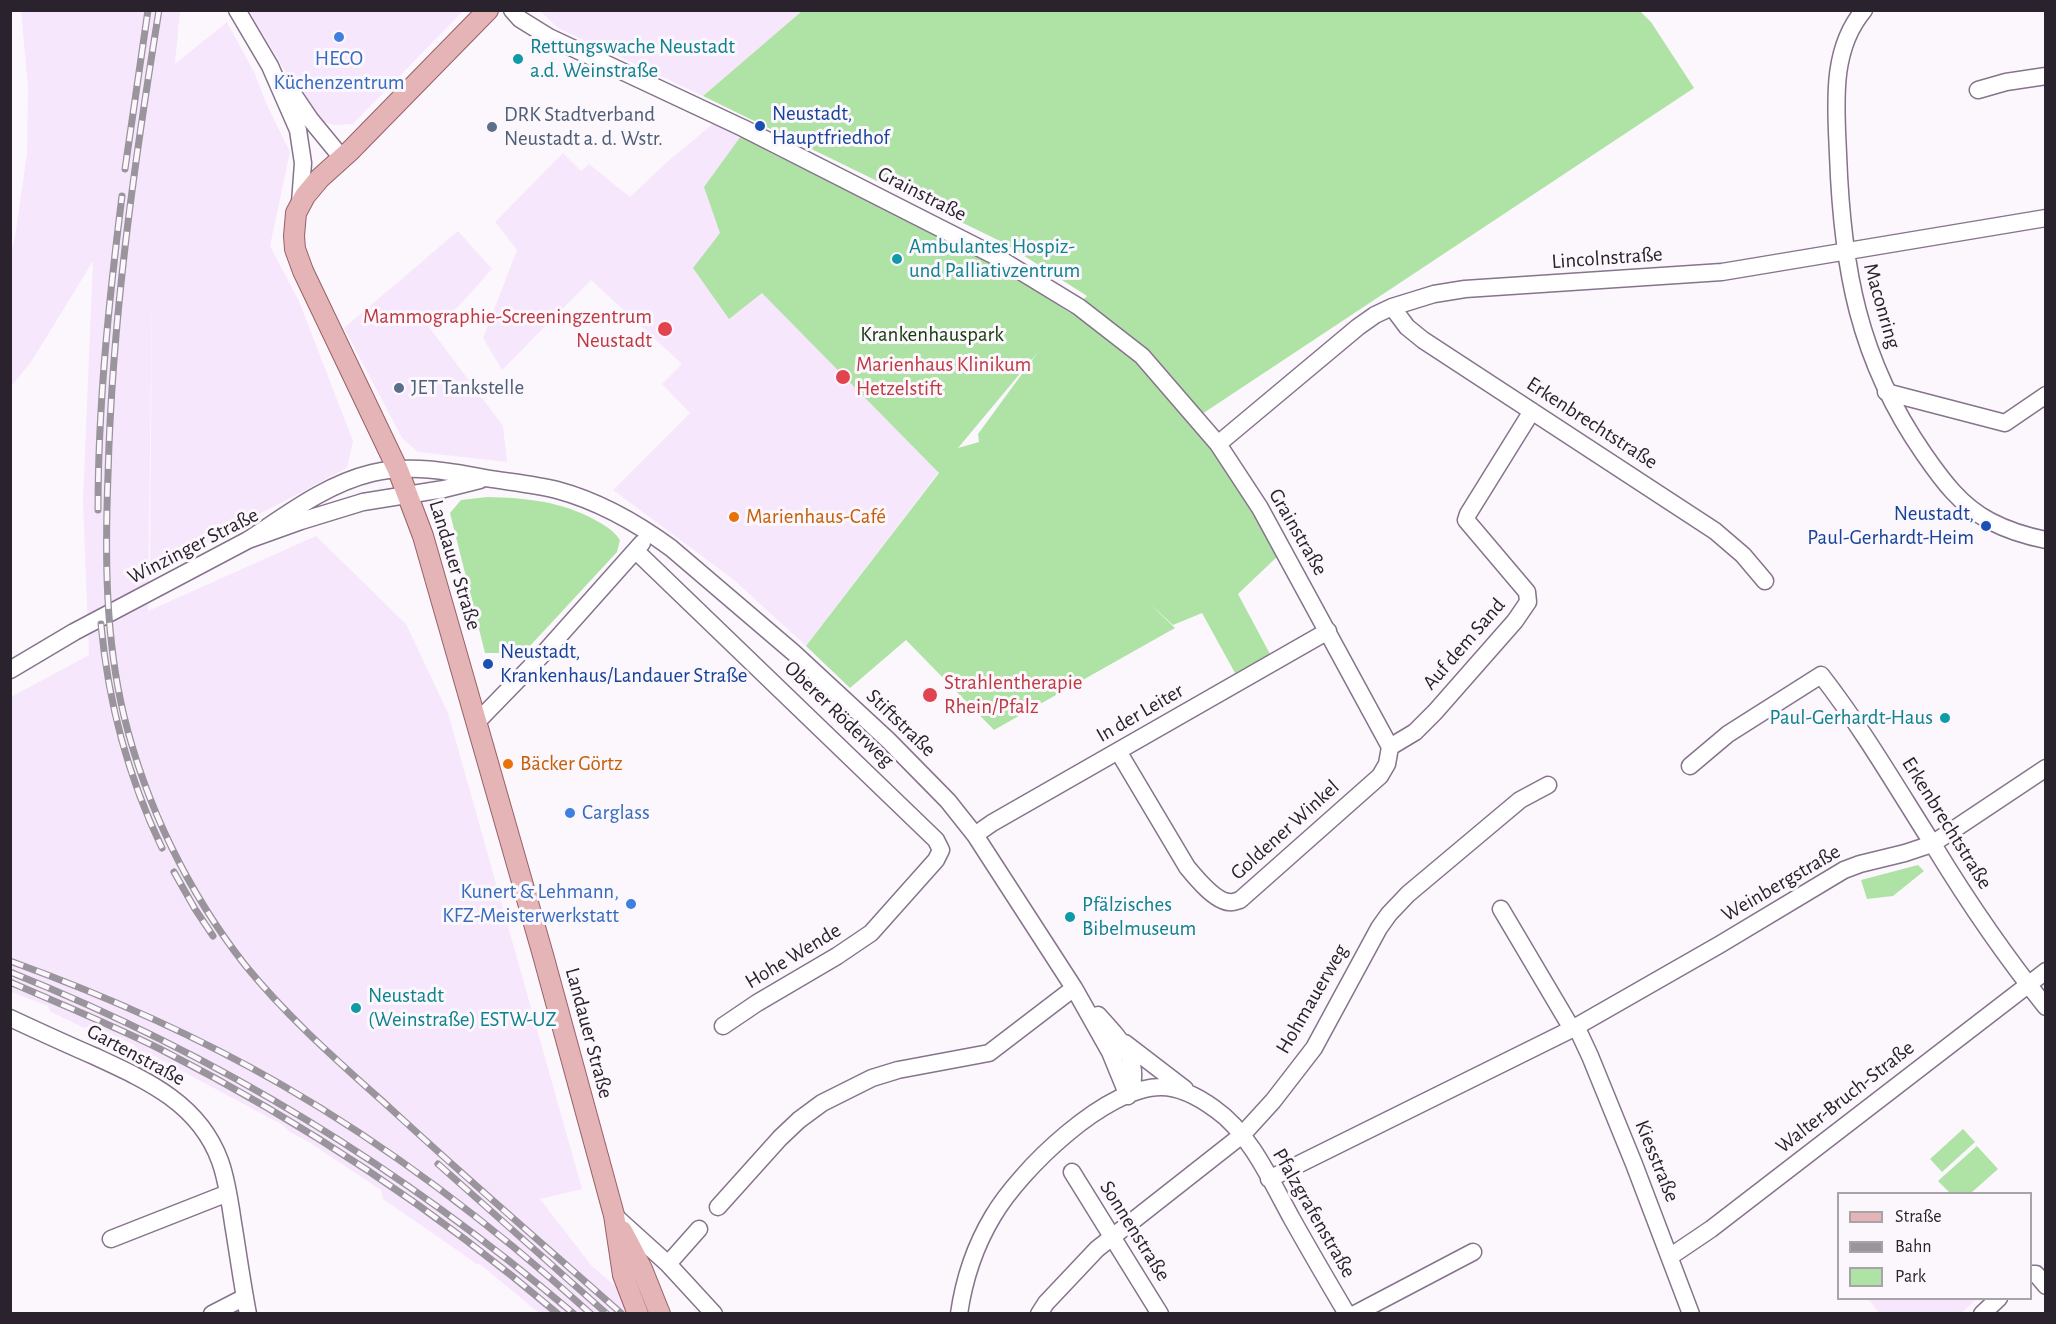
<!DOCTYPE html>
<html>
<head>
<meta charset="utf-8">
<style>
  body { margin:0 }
  #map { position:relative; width:2056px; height:1324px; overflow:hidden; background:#fcf7fd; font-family:"Alegreya Sans",sans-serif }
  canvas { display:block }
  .frame { position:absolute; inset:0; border:12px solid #2a222c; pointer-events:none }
  .legend { position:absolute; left:1837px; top:1192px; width:195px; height:108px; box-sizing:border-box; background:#fcf7fd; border:2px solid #a8a2a9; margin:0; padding:8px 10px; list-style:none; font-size:18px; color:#2a222c }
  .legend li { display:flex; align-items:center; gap:12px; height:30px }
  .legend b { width:30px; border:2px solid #a8a2a9 }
</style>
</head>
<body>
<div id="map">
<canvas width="2056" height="1324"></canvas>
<div class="frame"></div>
<ul class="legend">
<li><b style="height:8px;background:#e5b4b7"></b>Straße</li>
<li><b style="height:8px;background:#9a949c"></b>Bahn</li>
<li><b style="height:16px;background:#aee3a5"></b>Park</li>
</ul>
</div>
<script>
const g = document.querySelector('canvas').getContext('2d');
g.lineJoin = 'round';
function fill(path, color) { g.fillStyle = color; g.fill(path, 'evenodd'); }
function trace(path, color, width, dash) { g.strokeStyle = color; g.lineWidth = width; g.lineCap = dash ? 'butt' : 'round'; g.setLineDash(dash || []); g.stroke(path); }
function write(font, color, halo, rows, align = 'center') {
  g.font = font + ' "Alegreya Sans",sans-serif'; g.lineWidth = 6; g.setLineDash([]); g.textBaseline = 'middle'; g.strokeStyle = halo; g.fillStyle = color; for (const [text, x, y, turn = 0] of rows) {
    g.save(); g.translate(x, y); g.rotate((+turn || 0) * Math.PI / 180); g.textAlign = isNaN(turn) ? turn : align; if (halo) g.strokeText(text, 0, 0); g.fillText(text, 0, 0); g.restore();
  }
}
fill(new Path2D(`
  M21 11H180L175 64 227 22 255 74 266 103 290 152 270 246 299 301 353 441 347 468 150 572 152 291 148 611 316 536 406 624 448 713 582 1189 540 1199 591 1265 646 1313H539L481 1265 477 1264 383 1199 381 1190 309 1142 290 1132 283 1125 154 1056H148L137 1050 134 1045 94 1026 84 1028 51 1012 48 1006 11 992V697L89 655 83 502 93 261 33 359 11 387V252L15 237 27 153 28 86Z
  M249 11H463L353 124 334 125 321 121 311 114Z
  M540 11H802L703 96 558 28Z
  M716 121 771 153 994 263 957 448 806 646 734 580 613 490 690 413 662 384 682 364 591 280 502 370 483 338 517 250 495 222 563 153 581 171 589 164 630 197 666 163Z
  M458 231 492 269 458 307 429 327 503 426 507 462 418 452 402 438 344 328Z
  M1868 1299H1977L1960 1314 1879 1313Z`), '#f7e7fc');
fill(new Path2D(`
  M802 11H1640L1651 22 1694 88 1193 420 1281 553 1238 594 1270 654 1235 673 1202 613 1173 625 1149 603 1175 628 994 730 906 640 850 688 806 646 939 473 762 293 729 319 693 268 720 233 704 187 741 136 771 153 994 263 1070 313 1087 296 1004 243 703 96ZM1038 352 978 434 979 442 958 448Z
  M487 497C526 498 561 501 595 520 605 525 614 531 620 540L617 552 529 647 518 653H485L450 513 461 500Z
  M1918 865 1924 871 1893 896 1867 899 1861 880Z
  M1963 1129 1975 1142 1942 1172 1930 1159Z
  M1977 1146 1998 1169 1971 1193H1950L1938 1181Z`), '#aee3a5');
const minor = new Path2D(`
  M237 10 270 66 298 130 303 163 300 203
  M512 10 520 19 549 37 743 128 997 257 1079 307 1142 356 1218 444 1260 508 1390 747
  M1864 10C1830 50 1836 105 1838 154 1842 267 1858 359 1924 454 1942 480 1961 506 1990 521 2007 530 2026 536 2046 540
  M285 82 310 119 342 158
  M1978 90 2006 82 2046 76
  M1392 307 1407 327 1423 340 1715 531 1743 555 1765 581
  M1886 392 2005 423 2046 395
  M1218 444 1358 327 1375 315 1392 307 1434 294 1465 289 1722 272 2046 218
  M248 540C286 515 326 484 372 473 410 464 448 471 485 478 509 482 534 484 557 490 598 501 637 523 671 548L794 653 888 740 948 801 975 835 1074 988 1110 1052 1128 1096
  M636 551 936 840 941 850 936 860 871 933 837 956 757 1003 723 1026
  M10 670 74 632 248 540 301 521 363 502 444 489 480 480
  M476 723 544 653 642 543
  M1390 747 1415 732 1435 712 1515 621 1528 602 1527 592 1466 520 1468 514 1532 411
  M1118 751 1187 867C1196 878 1215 901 1229 902 1233 903 1236 901 1240 900L1380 776 1387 764 1390 747
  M1690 766 1728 734 1821 675C1863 729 1897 788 1934 846 1968 902 2005 956 2046 1007
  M975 835 992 823 1328 631
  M1501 909 1572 1029
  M1098 1015C1120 1039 1144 1063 1128 1096
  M10 1018C38 1031 66 1044 94 1056 146 1080 199 1103 220 1161 227 1180 230 1203 233 1223 238 1253 242 1283 248 1314
  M1576 1026 1590 1056 1634 1164 1691 1314
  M1125 1043 1185 1089
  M1072 1172 1160 1314
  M1269 1179 1572 1029 1719 945 1844 870 1860 864 1905 853 1932 844 2046 768
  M718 1207 780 1138 799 1120 822 1103 872 1078 898 1070 989 1053 1074 988
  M617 1218 668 1264 714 1314
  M111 1239 228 1193
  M1671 1256 1711 1229 2046 971
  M668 1264 699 1229
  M2030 1274H2036L2046 1286
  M212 1314 245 1297
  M959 1314C964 1279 975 1246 993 1216 1020 1170 1105 1087 1161 1087 1180 1087 1200 1098 1215 1109 1250 1133 1272 1183 1292 1219 1310 1251 1328 1282 1347 1314
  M1039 1314 1046 1303 1097 1249 1242 1135 1273 1101 1314 1048 1379 928 1389 914 1408 894 1520 800 1548 785
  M1355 1314 1473 1252
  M1982 1314 1999 1298`);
const major = new Path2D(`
  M488 10 350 151 320 178 305 196 296 213 294 236 295 249 303 271 398 470 423 536 543 955 614 1215 623 1275 638 1314
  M622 1231 642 1269 660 1314`);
trace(minor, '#86738c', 19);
trace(major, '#986067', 22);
trace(minor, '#fff', 16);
trace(major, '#e5b4b7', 20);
const rail = new Path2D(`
  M159 10C134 165 112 319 108 475 105 555 105 637 124 716 146 806 188 892 245 965 288 1018 340 1063 390 1108 466 1178 544 1245 622 1314
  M125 169 148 10
  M98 510C98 405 109 300 122 196
  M101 624C108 702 128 777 162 848
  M174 872 195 909 213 936
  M10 961C104 995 195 1035 282 1085 393 1149 496 1228 591 1314
  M10 972C220 1056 402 1168 574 1314
  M10 982C60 1004 112 1025 160 1049 303 1122 436 1210 558 1314
  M438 1164 607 1314`);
trace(rail, '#9a949c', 7);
trace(rail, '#fcf7fd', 4.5, [14]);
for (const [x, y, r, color] of [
  [339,37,6,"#3f7fe0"],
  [518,59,6,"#0f9aa8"],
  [760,126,6,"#1a4fb4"],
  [492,127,6,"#5c6f8a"],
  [897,259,6,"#0f9aa8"],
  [665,329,8,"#e0444e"],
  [843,377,8,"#e0444e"],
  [399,388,6,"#5c6f8a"],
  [734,517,6,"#e8710a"],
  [1986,526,6,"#1a4fb4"],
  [488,664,6,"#1a4fb4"],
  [930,695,8,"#e0444e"],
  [1945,718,6,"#0f9aa8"],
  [508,764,6,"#e8710a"],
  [570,813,6,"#3f7fe0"],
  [631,904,6,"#3f7fe0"],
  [1070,917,6,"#0f9aa8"],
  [356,1008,6,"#0f9aa8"]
]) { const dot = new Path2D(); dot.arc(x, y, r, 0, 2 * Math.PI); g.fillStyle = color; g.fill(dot); trace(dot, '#fcf7fd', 2); }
write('21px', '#0d838f', '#fcf7fd', [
  ["Rettungswache Neustadt",530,47],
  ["a.d. Weinstraße",530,71],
  ["Ambulantes Hospiz-",909,247],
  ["und Palliativzentrum",909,271],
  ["Paul-Gerhardt-Haus",1933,718,"right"],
  ["Pfälzisches",1082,905],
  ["Bibelmuseum",1082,929],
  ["Neustadt",368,996],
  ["(Weinstraße) ESTW-UZ",368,1020]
], 'left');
write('21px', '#366cbe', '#fcf7fd', [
  ["HECO",339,59],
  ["Küchenzentrum",339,83],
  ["Carglass",582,813,"left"],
  ["Kunert & Lehmann,",619,892,"right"],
  ["KFZ-Meisterwerkstatt",619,916,"right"]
]);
write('21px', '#164399', '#fcf7fd', [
  ["Neustadt,",772,114],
  ["Hauptfriedhof",772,138],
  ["Neustadt,",1974,514,"right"],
  ["Paul-Gerhardt-Heim",1974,538,"right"],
  ["Neustadt,",500,652],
  ["Krankenhaus/Landauer Straße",500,676]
], 'left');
write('21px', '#4e5e75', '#fcf7fd', [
  ["DRK Stadtverband",504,115],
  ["Neustadt a. d. Wstr.",504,139],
  ["JET Tankstelle",411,388]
], 'left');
write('21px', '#2a222c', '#fcf7fd', [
  ["Grainstraße",922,194,27],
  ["Lincolnstraße",1607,258,-4],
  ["Maconring",1882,306,74],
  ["Erkenbrechtstraße",1592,423,33],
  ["Grainstraße",1298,532,60],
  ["Winzinger Straße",193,546,-27],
  ["Landauer Straße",455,565,73],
  ["Auf dem Sand",1464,644,-49],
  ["In der Leiter",1140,713,-30],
  ["Oberer Röderweg",839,714,44],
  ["Stiftstraße",901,723,44],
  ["Erkenbrechtstraße",1947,823,58],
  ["Goldener Winkel",1285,830,-42],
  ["Weinbergstraße",1781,883,-30],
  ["Hohe Wende",793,956,-31],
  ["Hohmauerweg",1312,999,-60],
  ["Landauer Straße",589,1033,75],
  ["Gartenstraße",136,1055,28],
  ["Walter-Bruch-Straße",1845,1097,-38],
  ["Kiesstraße",1657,1161,68],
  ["Pfalzgrafenstraße",1314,1213,60],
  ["Sonnenstraße",1135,1231,58]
]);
write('21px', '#be3a42', '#fcf7fd', [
  ["Mammographie-Screeningzentrum",652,317,"right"],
  ["Neustadt",652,341,"right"],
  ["Marienhaus Klinikum",856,365],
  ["Hetzelstift",856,389],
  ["Strahlentherapie",944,683],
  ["Rhein/Pfalz",944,707]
], 'left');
write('21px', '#123b0a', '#fcf7fd', [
  ["Krankenhauspark",932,335]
]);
write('21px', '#c56008', '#fcf7fd', [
  ["Marienhaus-Café",746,517],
  ["Bäcker Görtz",520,764]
], 'left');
</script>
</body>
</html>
